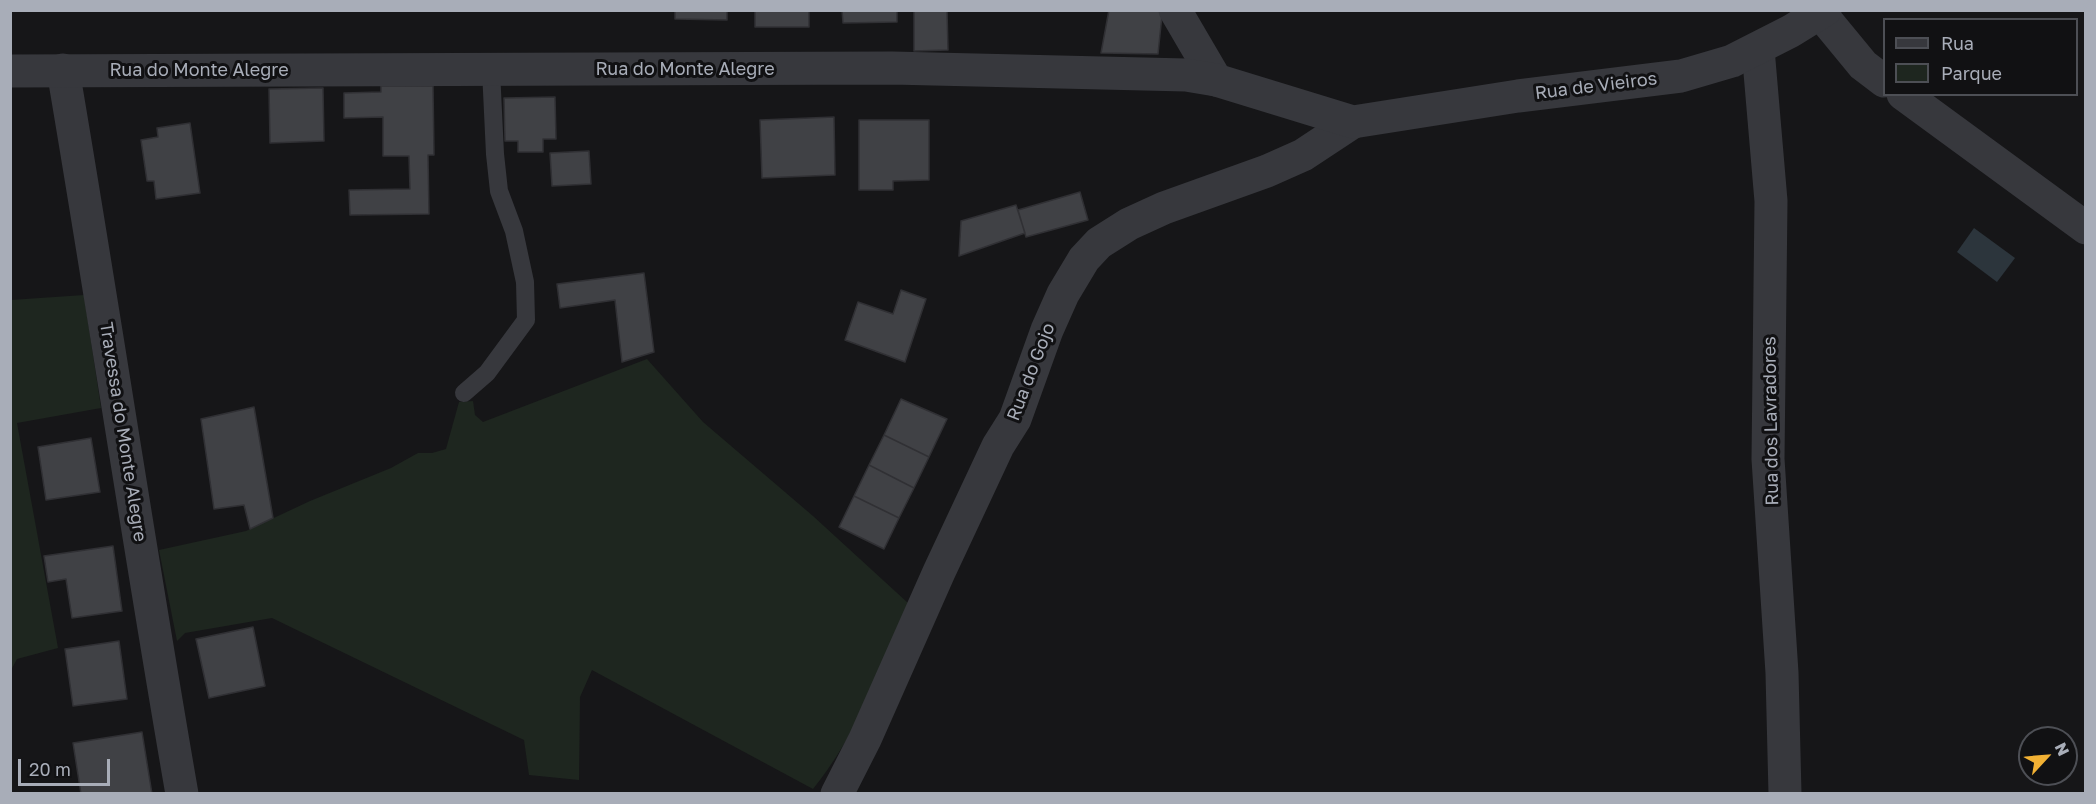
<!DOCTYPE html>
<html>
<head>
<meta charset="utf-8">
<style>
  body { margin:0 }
  #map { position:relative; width:2096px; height:804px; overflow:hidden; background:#161618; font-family:"Golos Text",sans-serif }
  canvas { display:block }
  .frame { position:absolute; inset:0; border:12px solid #a8adb8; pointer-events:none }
  .legend { position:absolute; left:1883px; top:18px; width:195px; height:78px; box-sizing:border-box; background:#111113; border:2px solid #4d4f55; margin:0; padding:8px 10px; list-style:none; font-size:18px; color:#a8adb8 }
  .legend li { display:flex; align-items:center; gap:12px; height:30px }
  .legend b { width:30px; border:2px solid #4d4f55 }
  .north { position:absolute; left:2018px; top:726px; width:60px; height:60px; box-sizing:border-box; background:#111113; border:2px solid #4d4f55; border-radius:50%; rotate:64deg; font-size:16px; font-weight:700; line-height:24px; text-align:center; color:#a8adb8 }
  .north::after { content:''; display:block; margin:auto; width:21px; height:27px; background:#f2b134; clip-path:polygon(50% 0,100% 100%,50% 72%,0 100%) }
  .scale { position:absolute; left:18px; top:759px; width:92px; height:27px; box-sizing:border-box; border:3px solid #a8adb8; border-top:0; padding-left:8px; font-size:18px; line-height:21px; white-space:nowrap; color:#a8adb8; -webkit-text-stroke:4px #111113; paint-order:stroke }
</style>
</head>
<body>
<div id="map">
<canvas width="2096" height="804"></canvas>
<div class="frame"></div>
<ul class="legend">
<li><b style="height:8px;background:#37383d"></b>Rua</li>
<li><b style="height:16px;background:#1e261f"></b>Parque</li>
</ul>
<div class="north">N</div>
<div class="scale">20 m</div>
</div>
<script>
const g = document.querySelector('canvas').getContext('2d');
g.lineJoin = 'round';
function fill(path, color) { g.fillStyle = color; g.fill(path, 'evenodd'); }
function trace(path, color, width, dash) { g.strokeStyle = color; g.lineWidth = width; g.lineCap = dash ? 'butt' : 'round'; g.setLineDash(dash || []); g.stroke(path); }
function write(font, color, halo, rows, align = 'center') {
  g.font = font + ' "Golos Text",sans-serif'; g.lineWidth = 6; g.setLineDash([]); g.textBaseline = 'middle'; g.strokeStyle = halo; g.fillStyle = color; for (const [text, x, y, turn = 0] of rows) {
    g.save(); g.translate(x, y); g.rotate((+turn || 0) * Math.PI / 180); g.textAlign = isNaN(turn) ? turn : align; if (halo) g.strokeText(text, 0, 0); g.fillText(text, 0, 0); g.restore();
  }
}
fill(new Path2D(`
  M84 295 101 408 17 423 58 648 17 659 11 670V300Z
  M647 359 703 422 813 516 908 603C883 665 856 737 813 789L592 670 580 697 579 780 529 775 524 740 272 618 185 633 177 641 159 550 246 531 310 501 391 468 418 453H432L446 449 459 402 473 401 475 415 483 422Z`), '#1e261f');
fill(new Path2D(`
  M1974 228 2015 258 1997 282 1957 252Z`), '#2c353c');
const building = new Path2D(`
  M675 10H727V20L675 19Z
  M755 10H809V27H755Z
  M842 10H897V22L843 23Z
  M914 10H947L948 50 914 51Z
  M1109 10H1160L1162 15 1158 54 1101 53Z
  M381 86H433L434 155H428L429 214 350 215 349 190 410 189 409 156H383V117L344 118V93L381 92Z
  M323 88 324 141 270 143 269 89Z
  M555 97 556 139H543V152H518V141H505L504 98Z
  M834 117 835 175 762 178 760 120Z
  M859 120H929V180L893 181V190H859Z
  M190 123 200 193 156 199 154 181H147L141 140 158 137 157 128Z
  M589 151 591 184 552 186 550 153Z
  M1080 192 1088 220 1026 237 1018 210Z
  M1016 205 1025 233 959 256 961 221Z
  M644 273 654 352 622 362 615 300 560 308 557 284Z
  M901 290 926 299 905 362 845 340 858 302 893 314Z
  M901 399 947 419 929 457 884 435Z
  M254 407 273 518 250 529 244 505 214 509 201 419Z
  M884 435 929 457 914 488 869 465Z
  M91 438 100 492 46 500 38 447Z
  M869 465 914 488 899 518 854 496Z
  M854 496 899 518 884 549 839 527Z
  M113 546 122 611 72 618 66 579 48 582 44 556Z
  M253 627 265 686 209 698 196 639Z
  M119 641 127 699 73 706 65 649Z
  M142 732 152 794H81L73 743Z`);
fill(building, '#404145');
trace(building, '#303034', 1.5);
trace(new Path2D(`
  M464 393 487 373 526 320 525 282 514 231 499 191 495 154 491 70`), '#37383d', 18);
trace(new Path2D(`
  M1175 10 1216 80
  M1821 14 1863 65 1884 81
  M1758 49 1771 201 1768 459 1782 673 1785 794
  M63 70C104 311 140 553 182 794
  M1903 94 2086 228
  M837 794 865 739 939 572 998 446 1015 419 1047 330 1063 294 1084 259 1099 243 1129 224 1164 208 1267 171 1303 155 1353 122`), '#37383d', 33);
trace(new Path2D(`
  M10 71 892 68 1186 75 1216 80 1353 122 1518 96 1681 76 1732 61 1791 31 1825 10`), '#37383d', 33);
write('18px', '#a8adb8', '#111113', [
  ["Rua do Monte Alegre",685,69],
  ["Rua do Monte Alegre",199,70],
  ["Rua de Vieiros",1596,86,-7],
  ["Rua do Gojo",1031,372,-69],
  ["Rua dos Lavradores",1771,421,-91],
  ["Travessa do Monte Alegre",123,432,81]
]);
</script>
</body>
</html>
